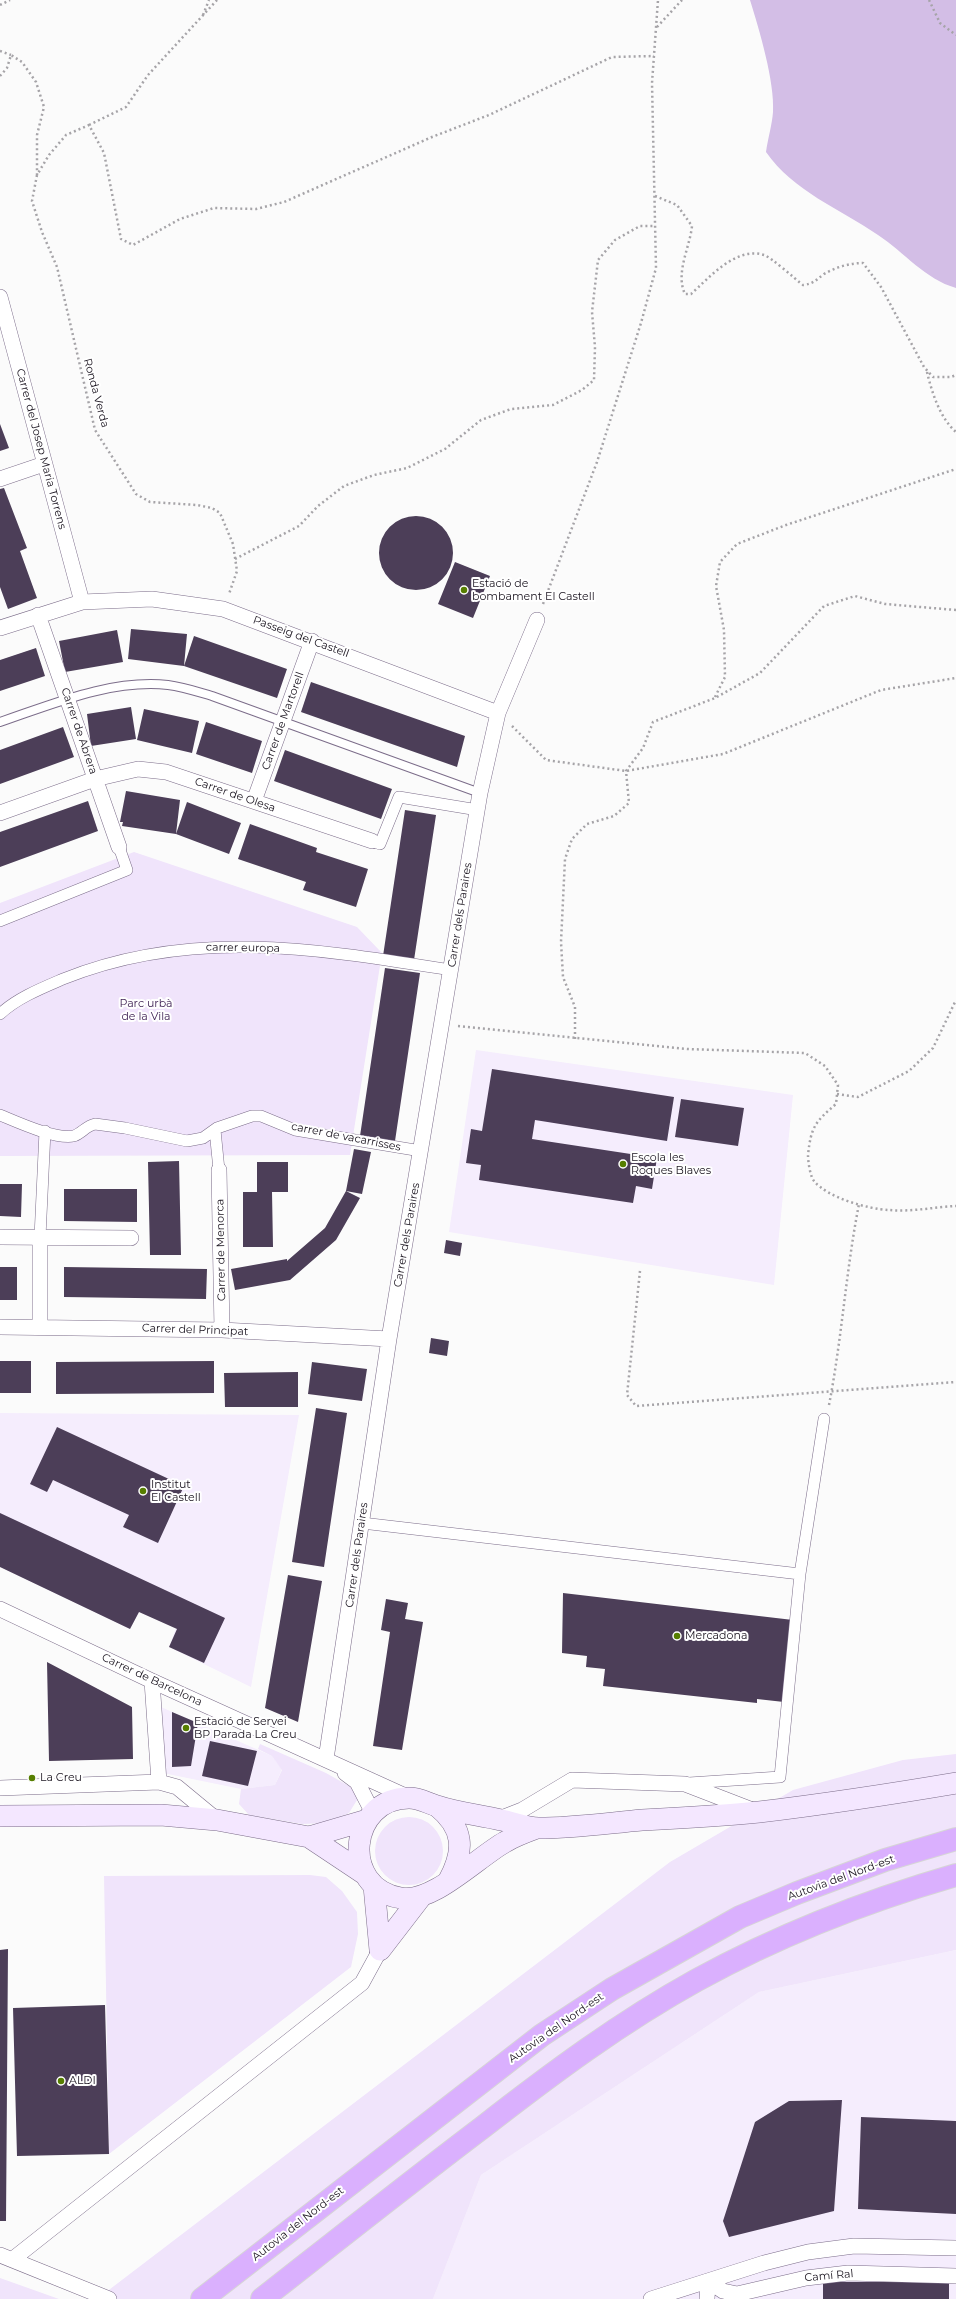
<!DOCTYPE html>
<html>
<head>
<meta charset="utf-8">
<style>
  body { margin:0 }
  canvas { display:block; background:#fbfbfb }
</style>
</head>
<body>
<canvas width="956" height="2299"></canvas>
<script>
const g = document.querySelector('canvas').getContext('2d');
g.lineJoin = 'round';
function fill(path, color) { g.fillStyle = color; g.fill(path, 'evenodd'); }
function trace(path, color, width, dash) { g.strokeStyle = color; g.lineWidth = width; g.lineCap = dash ? 'butt' : 'round'; g.setLineDash(dash || []); g.stroke(path); }
function write(font, color, halo, rows, align = 'center') {
  g.font = font + ' Montserrat,sans-serif'; g.lineWidth = 4; g.setLineDash([]); g.textBaseline = 'middle'; g.strokeStyle = halo; g.fillStyle = color; for (const [text, x, y, turn = 0] of rows) {
    g.save(); g.translate(x, y); g.rotate((+turn || 0) * Math.PI / 180); g.textAlign = isNaN(turn) ? turn : align; if (halo) g.strokeText(text, 0, 0); g.fillText(text, 0, 0); g.restore();
  }
}
fill(new Path2D(`
  M476 1050 793 1095 774 1285 449 1232Z
  M0 1413 299 1415 251 1687 169 1647 176 1628 139 1612 130 1629 0 1567Z
  M161 1707 272 1756 282 1769 275 1785 241 1789 163 1773Z
  M956 1950V2299H433L481 2175 759 1992Z`), '#f5edfd');
fill(new Path2D(`
  M134 852 357 927 382 953 350 1155 0 1156V903Z
  M260 1744 326 1773 356 1790 357 1800 349 1813 328 1823 302 1824 249 1815 239 1804 241 1789 275 1785 282 1770 272 1756 258 1749Z
  M956 1754V1950L759 1992 481 2175 433 2299H97L670 1862 793 1790 903 1760Z
  M375 1851a34 34 0 1 1 68 0a34 34 0 1 1-68 0Z
  M310 1875 326 1877 342 1891 357 1912 358 1934 351 1967 109 2154 104 1876Z
  M0 2278 59 2299H0Z`), '#f0e4fb');
fill(new Path2D(`
  M750 0H956V288C925 279 905 253 878 235 840 209 793 191 766 152 768 138 772 125 773 112 775 82 759 29 750 0Z`), '#d3bee6');
fill(new Path2D(`
  M0 424 9 448 0 451Z
  M4 488 27 548 20 551 37 598 8 609 0 587V489Z
  M379 553a37 37 0 1 1 74 0a37 37 0 1 1-74 0Z
  M455 562 490 576 473 618 438 604Z
  M131 629 187 634 184 666 128 659Z
  M117 630 123 662 65 672 59 641Z
  M194 636 287 669 277 698 184 666Z
  M36 648 45 676 0 691V660Z
  M311 682 465 736 457 767 301 712Z
  M131 707 136 739 91 746 87 714Z
  M144 709 199 721 192 753 137 740Z
  M206 722 262 741 252 773 196 754Z
  M63 727 74 757 0 784V750Z
  M285 750 392 789 381 819 274 781Z
  M126 791 180 800 176 834 187 802 241 823 229 854 176 834 122 826 123 822H120Z
  M88 801 98 831 0 867V832Z
  M405 810 436 815 414 960 383 956Z
  M250 824 317 848 316 852 368 869 356 907 303 890 306 882 238 859Z
  M385 968 420 973 395 1141 360 1136Z
  M492 1069 674 1097 667 1141 535 1120 532 1139 657 1158 652 1189 636 1186 633 1203 479 1180 481 1165 466 1163 471 1129 482 1131Z
  M681 1099 744 1108 738 1146 675 1137Z
  M354 1149 371 1152 362 1194 346 1191 360 1198 336 1240 290 1280 235 1290 231 1269 287 1259V1261L325 1228 346 1191Z
  M179 1161 181 1255H150L148 1162Z
  M257 1162H288V1192H272L273 1247H243V1192H257Z
  M0 1184H22L21 1217 0 1216Z
  M64 1189H137V1222L64 1221Z
  M446 1240 462 1243 460 1256 444 1253Z
  M0 1267H17V1300H0Z
  M64 1267 207 1269 206 1299 64 1297Z
  M431 1338 449 1341 447 1356 429 1353Z
  M0 1361H31V1393H0Z
  M214 1361V1393L56 1394V1362Z
  M312 1362 367 1369 362 1401 308 1394Z
  M298 1372V1407H225L224 1373Z
  M316 1408 347 1413 324 1567 292 1562Z
  M57 1427 184 1486 158 1543 123 1527 129 1515 53 1480 47 1492 30 1484Z
  M0 1513 225 1618 204 1663 169 1647 177 1629 139 1612 130 1629 0 1567Z
  M288 1575 322 1581 298 1722 265 1708Z
  M563 1593 793 1620 784 1702 757 1699V1703L603 1686 605 1669 586 1667 587 1656 562 1653Z
  M386 1599 408 1603 405 1619 423 1622 402 1750 373 1746 390 1632 381 1630Z
  M47 1662 132 1707 133 1759 49 1761Z
  M172 1712 198 1723 191 1766 172 1767Z
  M210 1741 257 1751 248 1786 202 1776Z
  M8 1949 6 2221H0V1950Z
  M105 2005 109 2154 17 2156 13 2008Z
  M842 2100 834 2211 729 2237 723 2221 755 2122 789 2101Z
  M861 2117 956 2121V2214L858 2209Z
  M823 2282H949V2299H823Z`), '#4c3e58');
const service = new Path2D(`
  M0 722C53 704 111 679 168 685 184 687 198 692 212 696L480 793`);
const pedestrian = new Path2D(`
  M372 841 380 844 399 797 478 810
  M0 921 127 870 119 847
  M0 1014C17 998 42 988 63 979 191 927 319 949 451 970
  M0 1115C17 1122 56 1140 74 1136 82 1133 86 1126 95 1124L125 1128 187 1141 203 1138 217 1128 252 1116H261L295 1130 421 1151
  M215 1130 219 1170
  M40 1237 45 1131
  M362 1523 800 1574 780 1777 689 1783
  M800 1574 824 1419`);
const minor = new Path2D(`
  M0 297 82 602
  M0 479 44 464
  M38 615 119 847
  M0 628 82 602 152 599 223 609 498 713 537 620
  M254 801 312 641
  M0 813 95 779 138 769 166 772 372 841
  M219 1170 222 1330
  M0 1237 131 1238
  M40 1237V1326
  M0 1327 222 1330 389 1339
  M0 1609 152 1681 410 1798
  M152 1681 159 1782
  M326 1759 389 1339 480 793 498 713
  M345 1773 357 1782 373 1813
  M0 1788 159 1782 177 1787 217 1820
  M499 1819 522 1810 572 1780 685 1784 755 1811
  M0 2255 109 2299
  M13 2259 362 1983 380 1950
  M708 2281 723 2291 737 2294 806 2278 848 2273 956 2276
  M651 2299 764 2263 808 2252 854 2246 956 2248
  M707 2299 708 2281`);
const secondary = new Path2D(`
  M437 1806C464 1828 465 1850 449 1880
  M0 1816 161 1815 217 1820 309 1837 363 1873
  M537 1828C526 1832 515 1836 505 1842 478 1857 432 1904 401 1898 339 1888 349 1798 409 1798 420 1798 427 1803 437 1806 458 1813 480 1815 501 1820 513 1822 526 1828 539 1828 573 1828 608 1823 642 1820 681 1818 720 1816 759 1812 825 1804 891 1794 956 1783
  M309 1837 367 1820
  M374 1886 380 1950
  M380 1950 420 1898`);
const motorway = new Path2D(`
  M202 2299 542 2035 612 1989 740 1917 797 1893 885 1860 956 1839
  M262 2299C336 2241 409 2183 483 2127 551 2074 621 2022 697 1980 779 1935 866 1901 956 1875`);
trace(service, '#7c6d8a', 10);
trace(pedestrian, '#7c6d8a', 12);
trace(minor, '#7c6d8a', 16);
trace(secondary, '#7c6d8a', 22);
trace(motorway, '#d6d5d6', 24);
trace(new Path2D(`
  M929 0 940 23 956 35
  M0 5 10 0
  M203 15 209 0
  M657 27 682 0
  M0 51 11 55
  M0 76 7 68 11 55 22 62 36 82 44 107 37 135V175L49 155 66 135 89 125 104 153 121 239 133 245 180 219 214 208 256 209 284 202 432 137 489 115 612 57 654 56
  M89 125 126 107 148 75 217 0
  M37 175 32 201 42 232 57 267 95 430 136 494 150 502 197 505 212 508 220 513 233 544 237 571 229 594
  M655 196 677 205 692 226C690 247 675 273 685 294H691C709 278 736 246 764 255 771 257 795 279 803 285 813 284 816 280 824 274 836 267 850 263 863 263L881 287 924 367 933 377H951L956 375
  M927 372C932 393 940 418 956 432
  M235 559 299 526 318 506 344 486 374 475 407 468 445 449 481 420 511 409 553 405 582 390 594 380 595 347 592 312 598 260 615 240 640 226H655
  M543 604 597 462 641 323 656 268 652 83 658 0
  M715 697 725 677 724 630 716 586 720 562 737 544 786 525 956 469
  M512 726 546 760 626 771 723 754 881 690 956 678
  M458 1026 687 1049 805 1053 825 1066 838 1085 836 1104C815 1122 811 1127 808 1155 808 1161 810 1176 814 1181 828 1198 868 1209 889 1210 911 1212 935 1207 956 1206
  M575 1039V1007L563 977 561 942 565 859 572 839 587 824 614 816 629 803 626 771 643 748 653 722 715 698 760 673 824 606 855 596 885 604 956 610
  M837 1094 858 1097 909 1071 933 1048 956 1000
  M640 1271 627 1395 636 1406 956 1382
  M829 1405C842 1338 846 1270 859 1204`), '#a6a4a8', 2.5, [2, 3]);
trace(service, '#fff', 8);
trace(pedestrian, '#fff', 11);
trace(minor, '#fff', 15);
trace(secondary, '#f4e7ff', 21);
trace(motorway, '#dab0fe', 22);
for (const [x, y, r, color] of [
  [464,590,4,"#567e00"],
  [623,1164,4,"#567e00"],
  [143,1491,4,"#567e00"],
  [677,1636,4,"#567e00"],
  [186,1728,4,"#567e00"],
  [32,1778,4,"#567e00"],
  [61,2081,4,"#567e00"]
]) { const dot = new Path2D(); dot.arc(x, y, r, 0, 2 * Math.PI); g.fillStyle = color; g.fill(dot); trace(dot, '#fff', 1.5); }
write('11px', '#19131e', '#fff', [
  ["Ronda Verda",96,393,75],
  ["Carrer del Josep Maria Torrens",41,449,75],
  ["Passeig del Castell",301,637,20],
  ["Carrer de Martorell",283,721,-70],
  ["Carrer de Abrera",79,731,71],
  ["Carrer de Olesa",235,795,19],
  ["Carrer dels Paraires",460,915,-81],
  ["carrer europa",243,948,1],
  ["carrer de vacarrisses",346,1137,11],
  ["Carrer dels Paraires",407,1235,-80],
  ["Carrer de Menorca",221,1250,-91],
  ["Carrer del Principat",195,1330,2],
  ["Carrer dels Paraires",357,1555,-82],
  ["Carrer de Barcelona",152,1680,25],
  ["Autovia del Nord-est",841,1878,-20],
  ["Autovia del Nord-est",556,2028,-35],
  ["Autovia del Nord-est",298,2224,-38],
  ["Camí Ral",829,2276,-5]
]);
write('11px', '#19131e', '#fff', [
  ["Estació de",472,584],
  ["bombament El Castell",472,597],
  ["Escola les",631,1158],
  ["Roques Blaves",631,1171],
  ["Institut",151,1485],
  ["El Castell",151,1498],
  ["Mercadona",685,1636],
  ["Estació de Servei",194,1722],
  ["BP Parada La Creu",194,1735],
  ["La Creu",40,1778],
  ["ALDI",69,2081]
], 'left');
write('11px', '#3f2254', '#fff', [
  ["Parc urbà",146,1004],
  ["de la Vila",146,1017]
]);
</script>
</body>
</html>
